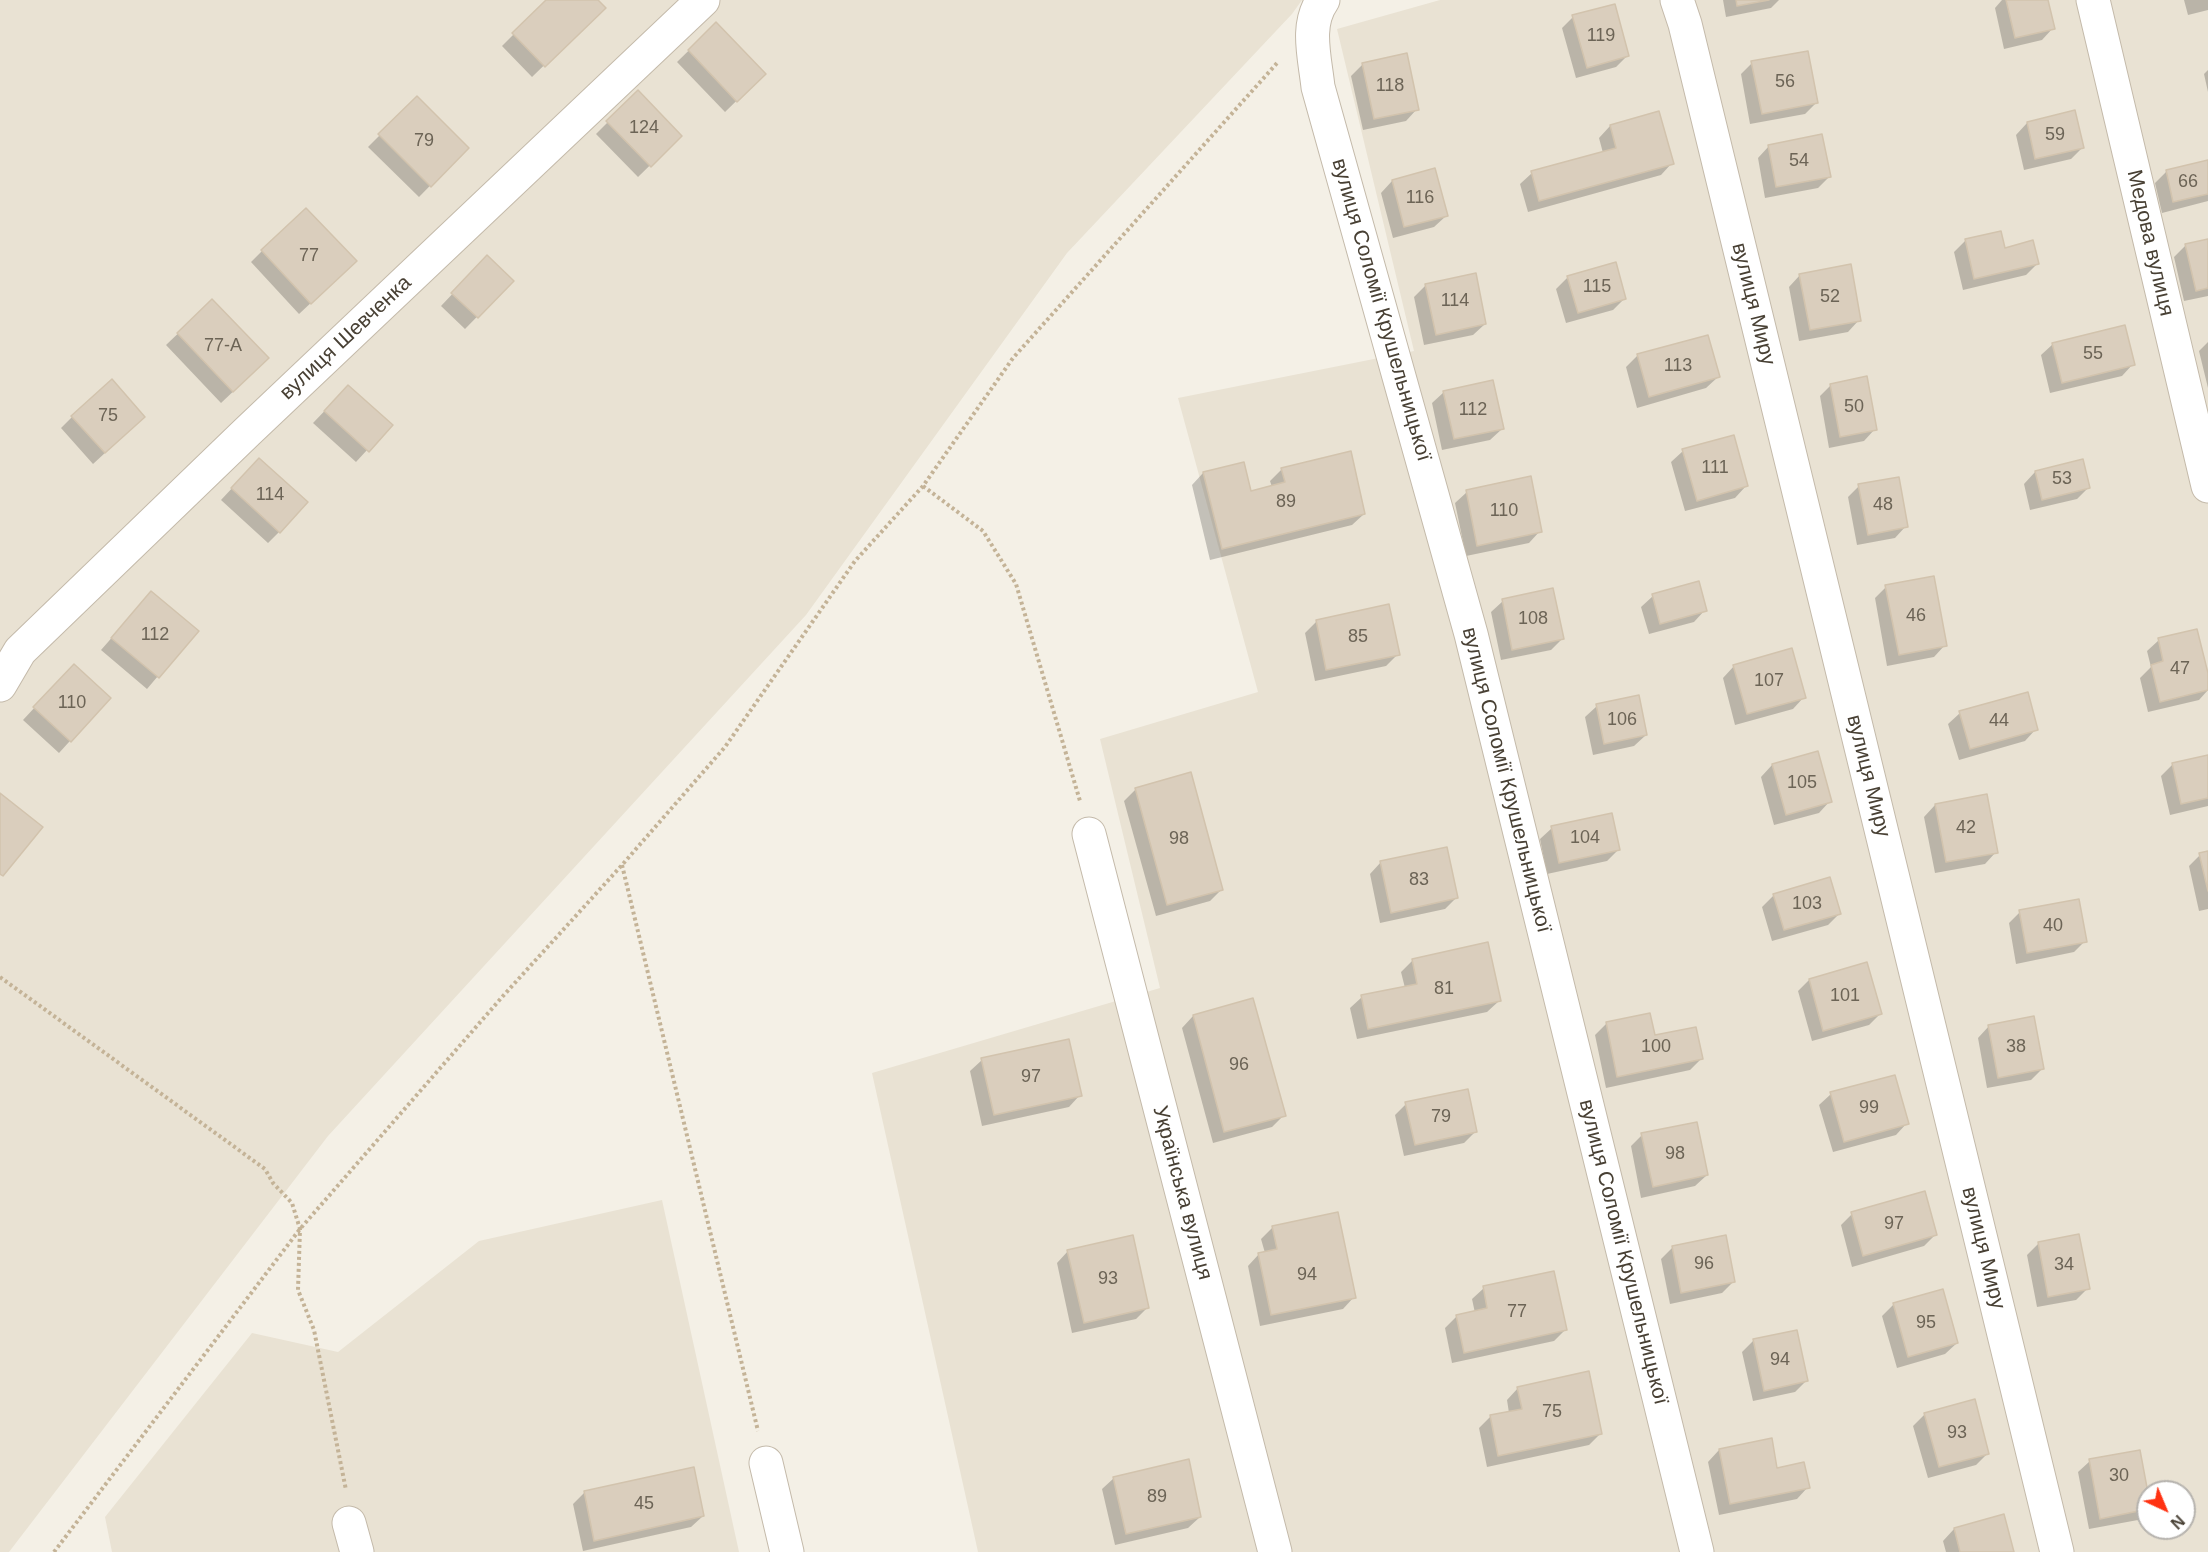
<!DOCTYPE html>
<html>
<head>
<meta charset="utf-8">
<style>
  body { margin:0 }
  #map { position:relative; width:2208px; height:1552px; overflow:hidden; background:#f4f0e6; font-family:Helvetica,sans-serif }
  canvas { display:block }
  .north { position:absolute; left:2136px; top:1480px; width:60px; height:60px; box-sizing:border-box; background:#fff; border:2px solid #b6b3ae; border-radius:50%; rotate:136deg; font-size:16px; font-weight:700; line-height:24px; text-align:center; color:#484034 }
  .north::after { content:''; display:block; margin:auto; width:21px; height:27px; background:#ff3212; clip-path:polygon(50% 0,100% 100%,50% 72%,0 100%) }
</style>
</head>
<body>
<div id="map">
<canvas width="2208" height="1552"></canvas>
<div class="north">N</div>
</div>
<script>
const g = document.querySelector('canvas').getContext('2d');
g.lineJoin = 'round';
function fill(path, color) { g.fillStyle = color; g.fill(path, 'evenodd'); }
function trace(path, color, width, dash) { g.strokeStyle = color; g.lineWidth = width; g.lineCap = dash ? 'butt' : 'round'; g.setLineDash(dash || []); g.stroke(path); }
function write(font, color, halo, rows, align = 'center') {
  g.font = font + ' Helvetica,sans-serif'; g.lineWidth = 6; g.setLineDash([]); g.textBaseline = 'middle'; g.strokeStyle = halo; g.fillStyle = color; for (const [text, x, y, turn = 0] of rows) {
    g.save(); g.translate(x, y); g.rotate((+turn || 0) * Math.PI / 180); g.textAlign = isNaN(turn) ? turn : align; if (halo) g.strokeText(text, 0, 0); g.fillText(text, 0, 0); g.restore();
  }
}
fill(new Path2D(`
  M0 0H1302L1292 14 1067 253 806 615 328 1136 9 1552H0Z
  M1440 0H2208V1552H978L872 1073 1160 988 1100 739 1258 692 1178 398 1414 351 1337 29ZM2148 1492H2184V1528H2148Z
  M662 1200 739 1552H112L105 1517 252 1333 338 1352 479 1241Z`), '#e9e2d3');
fill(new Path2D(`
  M548 0H595L603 8 532 77 502 46Z
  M1723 0H1779L1771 8 1726 17Z
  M2002 0H2047L2053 28 2042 40 2004 49 1995 8Z
  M2184 0H2208V10L2188 15Z
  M1573 17 1627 56 1616 67 1576 78 1562 28Z
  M716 24 764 74 725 112 677 62Z
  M1752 63 1816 103 1805 114 1750 124 1741 74Z
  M1363 64 1417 109 1406 121 1363 130 1351 76Z
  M2208 70V92L2204 74Z
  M638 92 680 136 638 177 596 134Z
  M417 98 467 148 419 197 368 147Z
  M1658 113 1672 163 1661 175 1528 212 1520 184 1532 173 1603 153 1599 138 1610 126Z
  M2027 123 2083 147 2071 159 2024 170 2016 135Z
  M1769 146 1829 177 1818 188 1765 198 1758 158Z
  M2208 161V201L2162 213 2155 183 2166 172Z
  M1392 181 1446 216 1434 227 1393 238 1381 193Z
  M2000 233 2004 249 2038 263 2026 275 1963 290 1954 252 1965 241Z
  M2208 240V296L2184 301 2174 257 2186 245Z
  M262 251 343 273 299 314 251 262Z
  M476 269 512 281 465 329 441 306Z
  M1800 275 1859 320 1848 332 1799 341 1789 287Z
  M1568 277 1625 298 1613 310 1566 323 1556 289Z
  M1426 285 1485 324 1473 335 1424 345 1414 297Z
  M212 301 256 370 221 403 166 345Z
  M1706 336 1718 377 1706 388 1637 408 1626 367 1637 356Z
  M2208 342V388L2199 351Z
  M2053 344 2133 364 2122 376 2050 393 2041 355Z
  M1831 385 1875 429 1864 441 1829 448 1820 396Z
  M1444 392 1502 429 1490 440 1442 450 1432 403Z
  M337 398 390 425 356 462 313 423Z
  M72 417 132 428 93 464 61 428Z
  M1683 451 1746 486 1735 498 1685 511 1671 462Z
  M1282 469 1364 514 1352 525 1210 560 1192 485 1203 473 1249 492 1272 487 1270 481Z
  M248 471 279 532 268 543 221 500Z
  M2035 472 2088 488 2077 499 2030 510 2024 484Z
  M1859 486 1906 526 1895 538 1857 545 1848 497Z
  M1467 492 1540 531 1529 543 1466 556 1455 503Z
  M1886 587 1945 645 1934 657 1887 666 1875 598Z
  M151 593 196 631 147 689 101 650Z
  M1653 596 1705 610 1694 622 1649 634 1641 607Z
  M1503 601 1562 639 1551 650 1501 660 1491 612Z
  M1317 621 1398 654 1386 666 1315 681 1305 633Z
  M2159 640 2208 679V690L2199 700 2148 712 2140 678 2151 667 2147 651Z
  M1734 666 1804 697 1793 709 1735 725 1723 678Z
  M63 677 109 698 59 753 23 720Z
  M1597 706 1646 735 1634 746 1593 755 1585 717Z
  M1960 713 2036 729 2025 741 1959 760 1948 724Z
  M2208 756V806L2170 815 2161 776 2173 764Z
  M1772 765 1830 801 1819 813 1774 825 1761 777Z
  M1136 789 1221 890 1210 901 1156 916 1124 801Z
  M1935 805 1996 852 1985 864 1935 873 1924 817Z
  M1552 828 1618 850 1607 861 1547 874 1540 839Z
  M2208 853V909L2199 911 2189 866 2200 855Z
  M1381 862 1456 898 1445 909 1380 923 1370 874Z
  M1774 895 1839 914 1828 925 1772 941 1762 907Z
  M2020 912 2085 941 2074 952 2016 964 2009 923Z
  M1413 960 1499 1001 1487 1012 1357 1039 1350 1008 1362 997 1405 988 1401 972Z
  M1809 980 1880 1014 1869 1025 1812 1041 1798 991Z
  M1193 1016 1284 1115 1272 1127 1213 1143 1182 1028Z
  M1607 1023 1654 1037 1701 1059 1690 1070 1606 1088 1595 1035Z
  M1989 1026 2042 1069 2031 1080 1987 1088 1978 1038Z
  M982 1060 1080 1095 1069 1107 982 1126 970 1071Z
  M1831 1094 1907 1123 1896 1135 1833 1152 1819 1105Z
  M1406 1104 1475 1132 1464 1143 1404 1156 1395 1115Z
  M1642 1135 1707 1175 1695 1186 1641 1198 1631 1146Z
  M1852 1214 1936 1234 1924 1246 1852 1267 1841 1225Z
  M1273 1227 1354 1297 1343 1309 1260 1326 1248 1266 1259 1254 1265 1253 1261 1239Z
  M2039 1243 2088 1288 2076 1300 2037 1307 2027 1255Z
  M1673 1247 1734 1281 1722 1293 1670 1304 1661 1259Z
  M1068 1251 1147 1308 1136 1319 1072 1333 1057 1263Z
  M1484 1288 1565 1330 1554 1341 1452 1363 1445 1328 1457 1316 1475 1313 1472 1299Z
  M1894 1304 1957 1343 1945 1354 1897 1368 1882 1316Z
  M1753 1341 1807 1380 1795 1392 1753 1401 1742 1352Z
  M1518 1388 1601 1433 1589 1445 1487 1467 1479 1428 1491 1416 1509 1413 1507 1400Z
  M1925 1414 1988 1453 1976 1465 1928 1478 1913 1426Z
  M1719 1450 1776 1469 1808 1487 1797 1499 1719 1515 1708 1462Z
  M2090 1461 2148 1501V1510L2138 1520 2089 1529 2078 1472Z
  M692 1469 703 1516 691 1527 583 1551 573 1504 584 1493Z
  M1114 1478 1200 1517 1188 1528 1115 1545 1102 1489Z
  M1954 1529 2013 1552H1946L1943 1541Z`), '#0003');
const building = new Path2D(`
  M546 0H598L606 8 545 67 512 33Z
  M1736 0H1769L1737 6Z
  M2006 0H2048L2055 29 2015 38Z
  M1615 4 1629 56 1587 68 1572 15Z
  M716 22 766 74 737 102 688 50Z
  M1808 51 1818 103 1762 114 1751 61Z
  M1407 53 1419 110 1374 119 1362 63Z
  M638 90 682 136 651 167 606 121Z
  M417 96 469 148 431 187 378 134Z
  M2075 110 2084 148 2035 159 2027 122Z
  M1659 111 1674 164 1539 201 1531 171 1616 148 1610 125Z
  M1822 134 1831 177 1776 187 1768 145Z
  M2208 160V194L2173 202 2166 170Z
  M1435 168 1448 216 1404 227 1392 180Z
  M306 208 357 261 311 304 261 250Z
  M2001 231 2005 248 2033 240 2039 264 1974 279 1965 239Z
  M2208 239V288L2196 291 2185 244Z
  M487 255 514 281 478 318 451 293Z
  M1616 262 1626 299 1578 313 1567 276Z
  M1851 264 1861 321 1810 330 1799 274Z
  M1476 273 1486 324 1436 335 1425 284Z
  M212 299 269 358 233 392 177 333Z
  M2125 325 2135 365 2062 383 2052 343Z
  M1708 335 1720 377 1649 397 1637 354Z
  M1867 376 1877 430 1840 437 1830 384Z
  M112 379 145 417 105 453 71 416Z
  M1493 380 1504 429 1454 439 1443 391Z
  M348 385 393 425 369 452 324 411Z
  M1734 435 1748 486 1697 501 1682 449Z
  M1351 451 1365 514 1222 549 1203 472 1244 462 1251 491 1285 482 1281 468Z
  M259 458 308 502 280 533 231 488Z
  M2083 459 2090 488 2042 500 2035 471Z
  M1531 476 1542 532 1477 546 1466 490Z
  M1899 477 1908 527 1868 535 1858 484Z
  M1934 576 1947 646 1899 655 1885 585Z
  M1699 581 1707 611 1660 624 1652 594Z
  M1553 588 1564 639 1512 650 1502 599Z
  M151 591 199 631 159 678 111 638Z
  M1389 604 1400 655 1326 670 1316 620Z
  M2197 629 2208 673V690L2160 702 2151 665 2163 661 2158 638Z
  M1792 648 1806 698 1747 714 1733 665Z
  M74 664 111 698 71 742 33 707Z
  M2028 692 2038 730 1970 749 1959 711Z
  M1639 695 1647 735 1604 744 1596 704Z
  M1818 751 1832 802 1786 815 1772 764Z
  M2208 755V798L2181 804 2172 763Z
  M1191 772 1223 890 1167 905 1135 788Z
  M0 793 43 827 3 876 0 874Z
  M1987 794 1998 853 1946 862 1935 804Z
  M1612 813 1620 850 1559 863 1551 826Z
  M1447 847 1458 898 1391 913 1380 861Z
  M2208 851V891L2199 853Z
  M1830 877 1841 914 1784 930 1773 894Z
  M2079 899 2087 942 2027 953 2019 910Z
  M1488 942 1501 1001 1368 1029 1361 995 1417 984 1412 959Z
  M1867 962 1882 1014 1823 1031 1809 979Z
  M1253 998 1286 1116 1224 1132 1193 1015Z
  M1650 1013 1655 1035 1696 1027 1703 1059 1617 1077 1606 1022Z
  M2034 1016 2044 1069 1998 1078 1988 1025Z
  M1069 1039 1082 1096 994 1115 981 1058Z
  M1895 1075 1909 1124 1844 1142 1830 1092Z
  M1468 1089 1477 1132 1415 1145 1405 1102Z
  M1697 1122 1708 1175 1653 1187 1641 1133Z
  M1925 1191 1937 1235 1863 1256 1851 1212Z
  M1338 1212 1356 1298 1271 1315 1258 1253 1277 1249 1272 1226Z
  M2079 1234 2090 1289 2048 1297 2038 1242Z
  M1133 1235 1149 1308 1084 1323 1067 1250Z
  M1726 1235 1735 1282 1681 1293 1672 1246Z
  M1554 1271 1567 1330 1464 1353 1456 1315 1487 1308 1483 1286Z
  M1943 1289 1958 1343 1908 1357 1893 1303Z
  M1797 1330 1808 1381 1764 1391 1753 1339Z
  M1589 1371 1602 1434 1498 1456 1490 1415 1522 1409 1517 1387Z
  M1975 1399 1989 1454 1939 1467 1924 1413Z
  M1772 1438 1777 1468 1804 1462 1810 1488 1730 1504 1719 1449Z
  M2140 1450 2148 1493V1509L2100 1519 2089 1459Z
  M1189 1459 1201 1517 1126 1534 1113 1477Z
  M694 1467 704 1516 594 1541 584 1491Z
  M2004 1514 2014 1552H1960L1954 1528Z`);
fill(building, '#dacebd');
trace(building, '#d2c3ad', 1.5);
const street = new Path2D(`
  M1323 0C1305 25 1315 58 1318 87L1471 634 1697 1552
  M1677 0 1685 24 2057 1552
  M2093 0 2208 486
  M0 685 20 651 247 432 703 0
  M1089 834 1275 1552
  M766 1463 787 1552
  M349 1523 357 1552`);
trace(street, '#c4baaa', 35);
trace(new Path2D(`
  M923 486 983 531 1016 584 1080 801
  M622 865 758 1431
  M0 977 265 1169 273 1183 292 1203 300 1229 298 1290 314 1330 346 1490
  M54 1552 300 1229 503 996 622 865 725 747 855 561 923 486 1013 358 1278 62`), '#c4b397', 4, [3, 3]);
trace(street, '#fff', 33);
write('18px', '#6c6456', null, [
  ["119",1601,36],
  ["56",1785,82],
  ["118",1390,86],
  ["124",644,128],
  ["59",2055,135],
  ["79",424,141],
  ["54",1799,161],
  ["66",2188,182],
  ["116",1420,198],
  ["77",309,256],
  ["115",1597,287],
  ["52",1830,297],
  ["114",1455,301],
  ["77-А",223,346],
  ["55",2093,354],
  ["113",1678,366],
  ["50",1854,407],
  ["112",1473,410],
  ["75",108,416],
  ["111",1715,468],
  ["53",2062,479],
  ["114",270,495],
  ["89",1286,502],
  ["48",1883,505],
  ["110",1504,511],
  ["46",1916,616],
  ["108",1533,619],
  ["112",155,635],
  ["85",1358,637],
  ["47",2180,669],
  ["107",1769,681],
  ["110",72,703],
  ["106",1622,720],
  ["44",1999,721],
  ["105",1802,783],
  ["42",1966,828],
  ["104",1585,838],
  ["98",1179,839],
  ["83",1419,880],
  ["103",1807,904],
  ["40",2053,926],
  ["81",1444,989],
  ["101",1845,996],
  ["100",1656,1047],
  ["38",2016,1047],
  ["96",1239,1065],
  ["97",1031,1077],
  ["99",1869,1108],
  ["79",1441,1117],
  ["98",1675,1154],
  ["97",1894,1224],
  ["96",1704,1264],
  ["34",2064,1265],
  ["94",1307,1275],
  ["93",1108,1279],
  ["77",1517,1312],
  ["95",1926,1323],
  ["94",1780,1360],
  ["75",1552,1412],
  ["93",1957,1433],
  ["30",2119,1476],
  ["89",1157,1497],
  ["45",644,1504]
]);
write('21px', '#484034', '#fff', [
  ["Медова вулиця",2150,243,77],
  ["вулиця Миру",1753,304,76],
  ["вулиця Соломії Крушельницької",1381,310,74],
  ["вулиця Шевченка",346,338,-43],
  ["вулиця Миру",1868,776,76],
  ["вулиця Соломії Крушельницької",1506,780,76],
  ["Українська вулиця",1182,1193,75],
  ["вулиця Миру",1983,1248,76],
  ["вулиця Соломії Крушельницької",1623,1252,76]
]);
</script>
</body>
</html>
